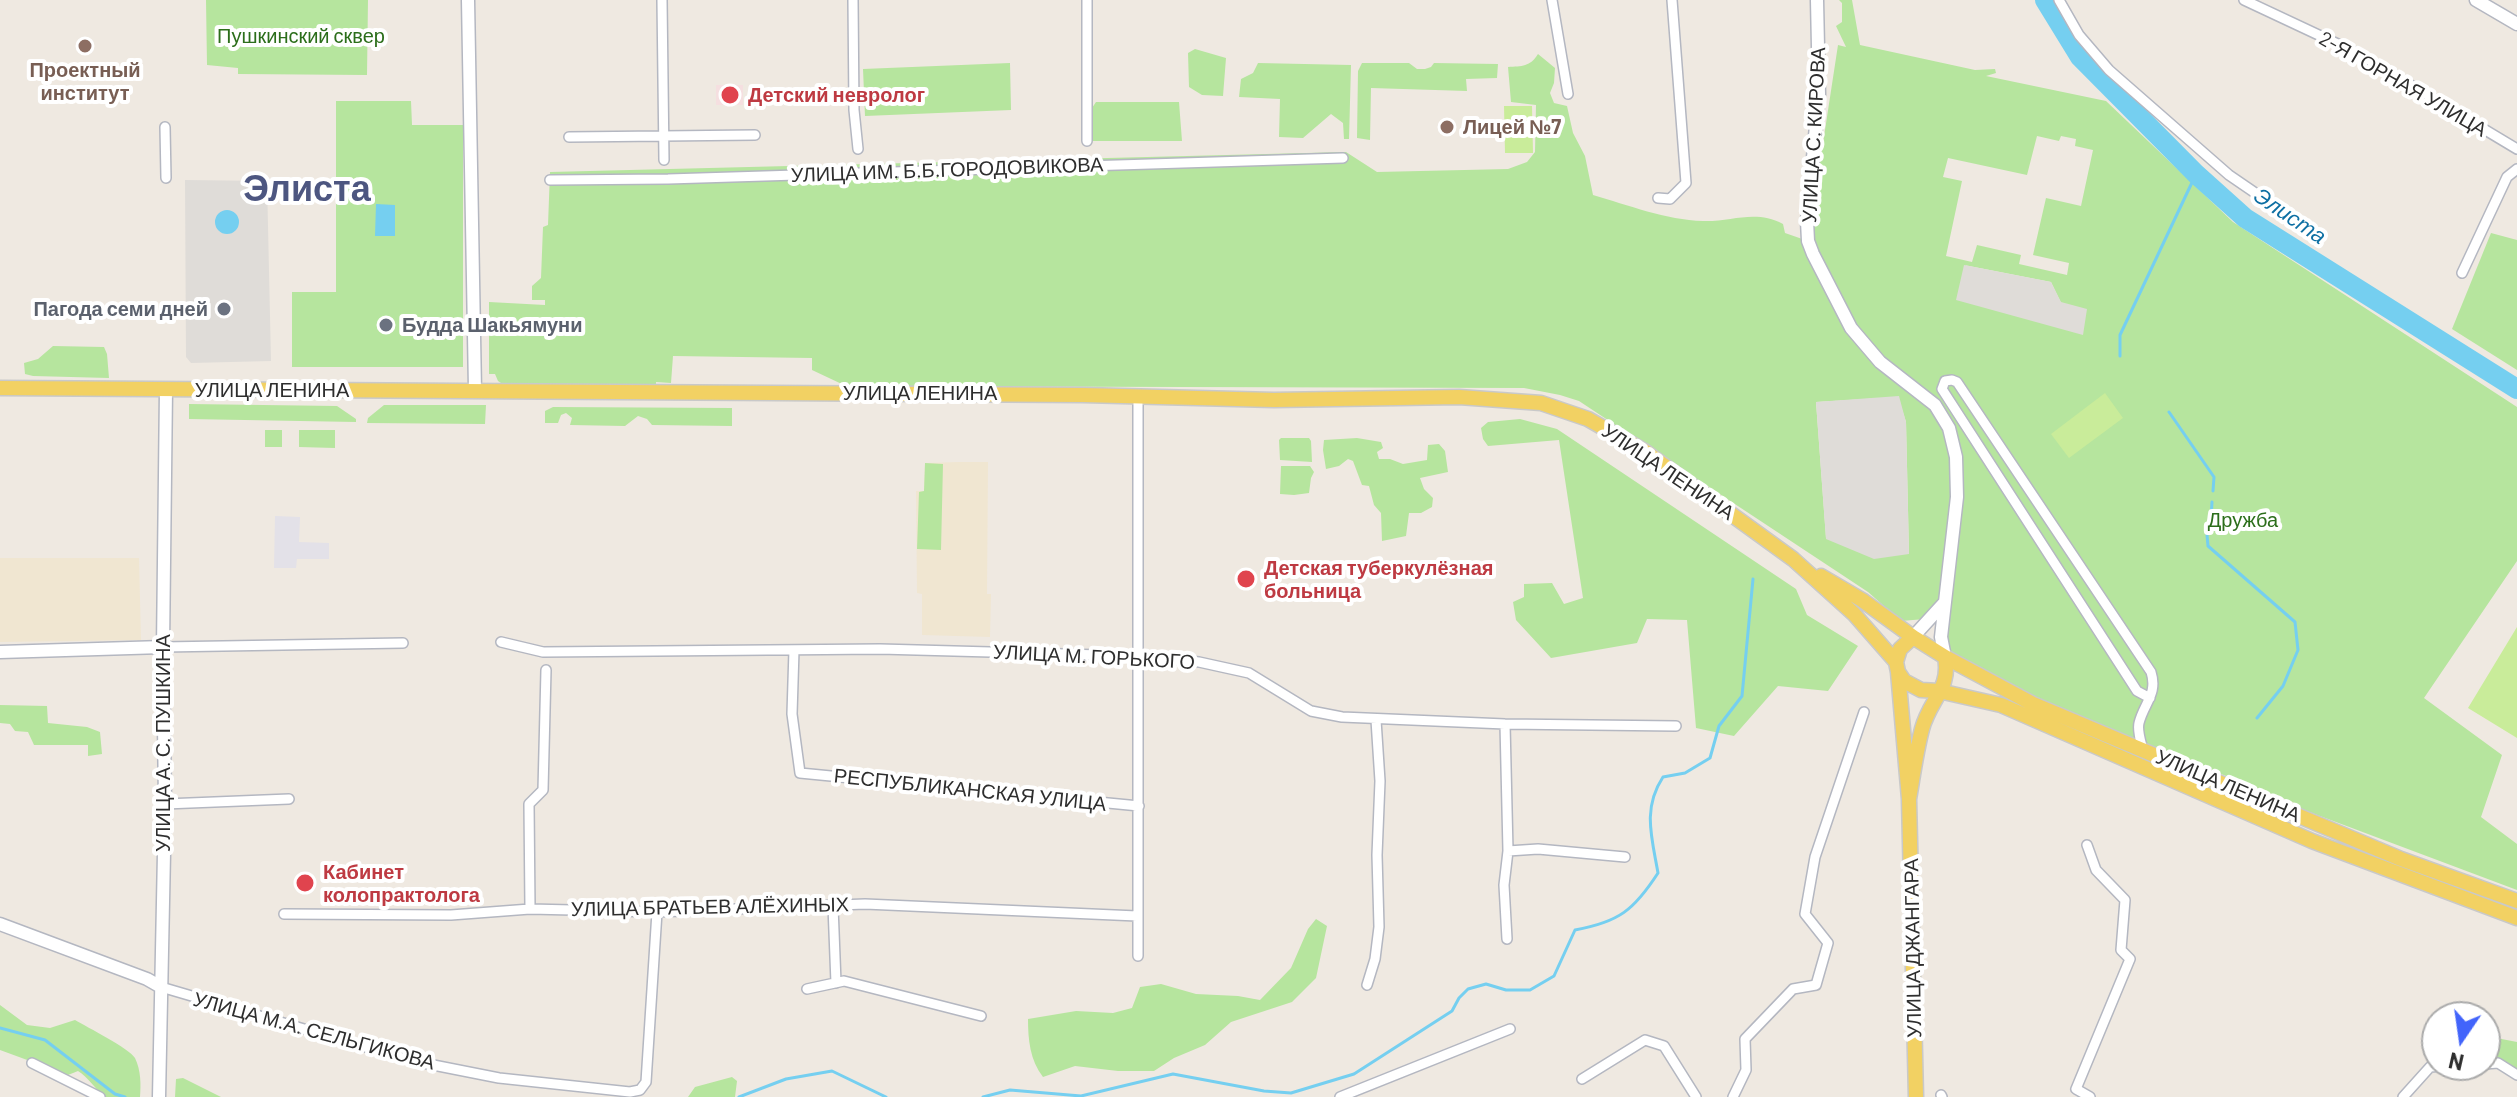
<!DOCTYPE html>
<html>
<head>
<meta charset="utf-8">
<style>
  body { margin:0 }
  #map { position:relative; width:2517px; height:1097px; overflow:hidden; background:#efe9e1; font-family:Barlow,sans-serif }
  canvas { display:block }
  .north { position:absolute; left:2421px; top:1001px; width:80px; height:80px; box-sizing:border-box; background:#fff; border:2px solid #ababab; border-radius:50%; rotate:193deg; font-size:22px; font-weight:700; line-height:32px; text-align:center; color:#2e2e2e }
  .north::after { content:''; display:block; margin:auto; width:28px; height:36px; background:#4264fb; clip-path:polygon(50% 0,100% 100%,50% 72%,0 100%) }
</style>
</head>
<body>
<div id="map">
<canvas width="2517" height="1097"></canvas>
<div class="north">N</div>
</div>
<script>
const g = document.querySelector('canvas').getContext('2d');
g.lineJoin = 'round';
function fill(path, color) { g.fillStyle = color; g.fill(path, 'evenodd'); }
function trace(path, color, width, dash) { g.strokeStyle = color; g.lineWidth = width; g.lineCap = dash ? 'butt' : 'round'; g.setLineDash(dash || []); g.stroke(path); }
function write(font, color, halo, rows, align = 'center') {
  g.font = font + ' Barlow,sans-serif'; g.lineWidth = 8; g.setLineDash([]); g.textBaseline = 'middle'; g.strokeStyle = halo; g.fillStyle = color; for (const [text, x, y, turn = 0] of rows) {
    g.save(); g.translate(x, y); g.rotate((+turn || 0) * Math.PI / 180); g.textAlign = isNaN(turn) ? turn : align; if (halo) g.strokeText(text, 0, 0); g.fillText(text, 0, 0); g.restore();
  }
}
fill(new Path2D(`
  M275 516 300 517 299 542 329 543V559H297L296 568H274Z`), '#e3e1e8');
fill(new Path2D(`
  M959 462H988L987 594H991L990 637 922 635V594L917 593 916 491H924L925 463Z
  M0 558H139L141 640 0 642Z`), '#f0e6d1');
fill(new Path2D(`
  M716 85H743V105H716Z`), '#f5dfe0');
fill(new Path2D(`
  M206 0H368L367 75 238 74V68L207 65Z
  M1839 0H1852L1860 45 1975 70 1995 69 1996 73 1986 76 2106 101 2233 222 2517 407V561L2424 698 2502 755 2481 817 2517 844V890L2296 807 2295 803 2045 705 1949 654 1947 627 1956 563 1946 562 1939 602 1925 619 1901 621 1868 592 1579 401 1560 395 1524 388 846 386 812 370V358L673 356 671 383 656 382V385H504L498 381 495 374H489V302L545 305V300H532V286L541 278 543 227 548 225 550 172 1346 152 1377 172 1508 169 1527 162 1535 152 1536 105 1511 102 1508 67C1522 66 1530 67 1538 54L1555 68 1554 83 1550 93 1554 103 1567 106 1573 133 1585 156 1593 195C1628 205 1666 220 1703 221 1732 222 1755 209 1783 224L1785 233 1808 241 1838 45 1846 47 1836 26 1842 22V3ZM2037 136 2059 141 2061 136 2076 139 2075 146 2093 150 2081 206 2046 198 2033 255 2069 263 2067 275 2019 264 2021 255 1977 245 1972 262 1946 256 1962 181 1943 177 1948 158 2027 175ZM1964 265 2051 282 2061 303ZM1898 397 1906 422 1909 554 1826 538 1816 402Z
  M1195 49 1226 58 1223 96 1202 95 1189 87 1188 53Z
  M1010 63 1011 110 865 116 863 69Z
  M1258 63 1351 65 1349 139H1344L1343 123 1331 114 1303 138 1279 137 1280 99 1239 97 1241 79 1253 73Z
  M1362 63H1409L1417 69H1425L1431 67 1434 63 1498 64 1497 78 1466 79 1467 91 1371 88 1370 140 1357 138 1358 71Z
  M336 101H411L412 125H463V367H292V292H336Z
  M1096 102H1179L1182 141H1092V108Z
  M2491 233 2517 240V370L2452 329Z
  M53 346 104 347 107 354 109 378 33 376 25 374 24 363 38 359Z
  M189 404 337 406 356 419V422L189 419Z
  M384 405H486L485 424 367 423 368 418Z
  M553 407 732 408V426L652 425 647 419 638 416 625 426 570 425 572 418 566 413 561 415 558 423H545V411Z
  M1520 419 1557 429 1796 589 1807 615 1858 646 1828 691 1778 686 1734 736 1696 728 1687 620 1647 619 1637 643 1551 658 1516 620 1513 602 1524 597V584L1552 583 1564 604 1583 598 1559 440 1488 446 1483 439 1481 428 1488 422Z
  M265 430H282V447H265Z
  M299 430H335V448L299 447Z
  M1281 438H1309L1311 441 1312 462 1280 460 1279 440Z
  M1357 438 1381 442 1383 448 1377 452 1379 459H1390L1403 464 1427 460 1428 445 1439 444 1445 451 1448 472 1420 478 1424 489 1433 498 1432 507 1421 513H1409L1406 536 1382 541 1381 513 1374 505 1369 486 1362 485 1353 461 1348 459 1339 466 1326 469 1323 450 1324 440Z
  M925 463 943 464 941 550 917 549 919 492 924 491Z
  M1281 466H1310L1314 472 1311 478 1309 493 1294 495 1280 494Z
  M0 705 47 706 48 723 87 727 100 732 102 754 88 756V745H34L28 732 15 731 10 724 0 723Z
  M1316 919 1327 926 1316 978 1292 1002 1231 1022 1205 1045 1174 1058 1154 1071H1118L1075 1066 1043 1077C1030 1060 1028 1040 1028 1019L1076 1011 1113 1013 1132 1008 1140 987 1161 984 1196 994 1238 996 1260 1000 1291 968 1308 929Z
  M0 1005 27 1025 50 1028 75 1020C87 1027 130 1049 135 1058 141 1070 141 1085 140 1097H105C95 1089 88 1077 78 1071L68 1075 0 1050Z
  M2486 1036 2517 1042V1070L2485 1050Z
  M732 1077 737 1081 735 1097H688L695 1087Z
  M183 1078 221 1097H175L176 1079Z`), '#b6e59e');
fill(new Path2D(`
  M1504 106H1532L1533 153H1505Z
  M2105 393 2123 418 2069 458 2051 434Z
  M2517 627V738L2468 708Z`), '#c9ec9a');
fill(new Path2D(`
  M185 180 267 181 271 361 191 363 186 357Z
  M1964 265 2051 282 2061 302 2087 309 2083 335 1956 300Z
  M1899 396 1906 422 1909 554 1874 559 1826 539 1816 402Z`), '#dfdcd8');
fill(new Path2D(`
  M376 204 395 205V236H375Z
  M215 222a12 12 0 1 1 24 0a12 12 0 1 1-24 0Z`), '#75cff0');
trace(new Path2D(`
  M2120 356V335L2196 174
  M2169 412 2214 477 2213 491
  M2211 519 2212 502
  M2207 535 2208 546 2295 622 2298 650 2283 686 2257 718
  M0 1028 45 1040 115 1094 125 1097
  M739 1097 786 1079 832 1071 886 1097
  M983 1097 1010 1090 1081 1096 1173 1074 1264 1091 1291 1093 1354 1074 1452 1011 1459 998 1468 989 1486 984 1506 990H1530L1554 976 1575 930C1619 922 1634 910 1658 873 1652 838 1642 809 1663 777L1685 773 1710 758 1719 726 1742 696 1753 579`), '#75cff0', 3);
trace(new Path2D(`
  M2045 0 2080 57 2196 174 2245 218 2517 389`), '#75cff0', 20);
const street = new Path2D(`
  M662 0 664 160
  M853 0 854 110 858 149
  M1087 0V141
  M1552 0 1568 94
  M2059 0 2079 35 2109 70 2229 175 2302 225
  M2244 0 2357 53 2517 149
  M165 127 166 178
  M569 137 755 135
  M550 180 668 179 1343 158
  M1658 198 1670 199 1686 183 1672 0
  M2462 273 2507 177 2517 169
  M1138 398V956
  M501 642 543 652 880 649 1138 656 1199 662 1249 673 1311 711 1342 717 1505 724 1676 726
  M163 647 403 643
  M794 650 792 714 800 773 1139 806
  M1505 724 1508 851 1504 885 1507 939
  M2143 750C2141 742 2137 731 2139 723 2144 703 2158 694 2151 672L1957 382 1952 380 1945 381 1942 389 2137 691 2150 698
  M165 804 289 799
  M2087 845 2096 870 2125 900 2121 950 2130 959 2076 1089 2090 1097
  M1508 851 1538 849 1625 857
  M833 906 836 983
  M530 909 529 804 543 790 546 670
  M284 914 451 915 530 909 657 912 865 904 1137 916
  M1367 985 1375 959 1379 927 1377 855 1380 781 1376 720
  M161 987 413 1061 499 1078 630 1092 640 1090 646 1082 657 912
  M807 989 844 981 981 1016
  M32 1063 100 1097
  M2485 1064 2498 1063 2517 1075
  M1582 1079 1645 1040 1664 1046 1696 1097
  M1941 1095 1942 1097
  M1340 1097 1510 1029
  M1733 1097 1746 1070 1745 1039 1793 989 1816 985 1828 943 1805 914 1815 857 1864 712
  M2403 1097 2430 1067 2463 1065`);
const secondary = new Path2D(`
  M468 0 475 390
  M1817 0 1819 94 1807 221 1808 241 1813 254 1851 328 1880 362 1935 405 1949 428 1956 457 1957 497 1945 602
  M2476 0 2517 24
  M1913 637 1945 602 1941 637 1945 657
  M0 652 163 647
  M0 924 147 979 161 987
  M159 1097 165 804 163 647 166 389`);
const primary = new Path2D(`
  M0 388 1083 395 1274 400 1459 397 1541 403 1588 419 1644 451 1793 559 1854 614 1896 662
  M1821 576 1862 600 1913 637
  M1945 657 2033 704 2401 859 2517 901
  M1898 672 1909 799 1916 1097
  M1909 799C1913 776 1916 752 1922 729 1930 699 1951 689 1945 657L1913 637 1900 649 1896 662 1898 672 1904 681 1921 690 1939 691 2001 705 2312 841 2517 918`);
trace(street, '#b4b7c1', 12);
trace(secondary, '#b4b7c1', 15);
trace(primary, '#c9c9c9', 17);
trace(street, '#fff', 9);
trace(secondary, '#fff', 12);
trace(primary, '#f2d163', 14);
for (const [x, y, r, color] of [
  [85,46,8,"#8d6e63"],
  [730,95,10,"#e0444e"],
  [1447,127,8,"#8d6e63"],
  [224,309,8,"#6b7280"],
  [386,325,8,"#6b7280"],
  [1246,579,10,"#e0444e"],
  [305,883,10,"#e0444e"]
]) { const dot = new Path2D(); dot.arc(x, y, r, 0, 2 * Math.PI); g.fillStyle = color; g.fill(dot); trace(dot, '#fff', 3); }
write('20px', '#2c6e1b', '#fff', [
  ["Пушкинский сквер",301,36],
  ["Дружба",2243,520]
]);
write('bold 20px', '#785e54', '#fff', [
  ["Проектный",85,70],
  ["институт",85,93],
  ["Лицей №7",1463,127,"left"]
]);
write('20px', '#2e2e2e', '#fff', [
  ["2-Я ГОРНАЯ УЛИЦА",2403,84,30],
  ["УЛИЦА С. КИРОВА",1814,135,-87],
  ["УЛИЦА ИМ. Б.Б.ГОРОДОВИКОВА",947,170,-2],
  ["УЛИЦА ЛЕНИНА",272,390],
  ["УЛИЦА ЛЕНИНА",920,393],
  ["УЛИЦА ЛЕНИНА",1668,472,34],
  ["УЛИЦА М. ГОРЬКОГО",1094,657,3],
  ["УЛИЦА А. С. ПУШКИНА",163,743,-90],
  ["УЛИЦА ЛЕНИНА",2228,786,23],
  ["РЕСПУБЛИКАНСКАЯ УЛИЦА",970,790,6],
  ["УЛИЦА БРАТЬЕВ АЛЁХИНЫХ",710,907,-1],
  ["УЛИЦА ДЖАНГАРА",1913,948,-91],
  ["УЛИЦА М.А. СЕЛЬГИКОВА",314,1031,15]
]);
write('bold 20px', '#be3a42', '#fff', [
  ["Детский невролог",748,95],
  ["Детская туберкулёзная",1264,568],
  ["больница",1264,591],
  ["Кабинет",323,872],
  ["колопрактолога",323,895]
], 'left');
write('bold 20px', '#5b616d', '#fff', [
  ["Пагода семи дней",208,309],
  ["Будда Шакьямуни",402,325,"left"]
], 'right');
write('italic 22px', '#0d6fa3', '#fff', [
  ["Элиста",2290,216,34]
]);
write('bold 36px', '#4d5680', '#fff', [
  ["Элиста",307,189]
]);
</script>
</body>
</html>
